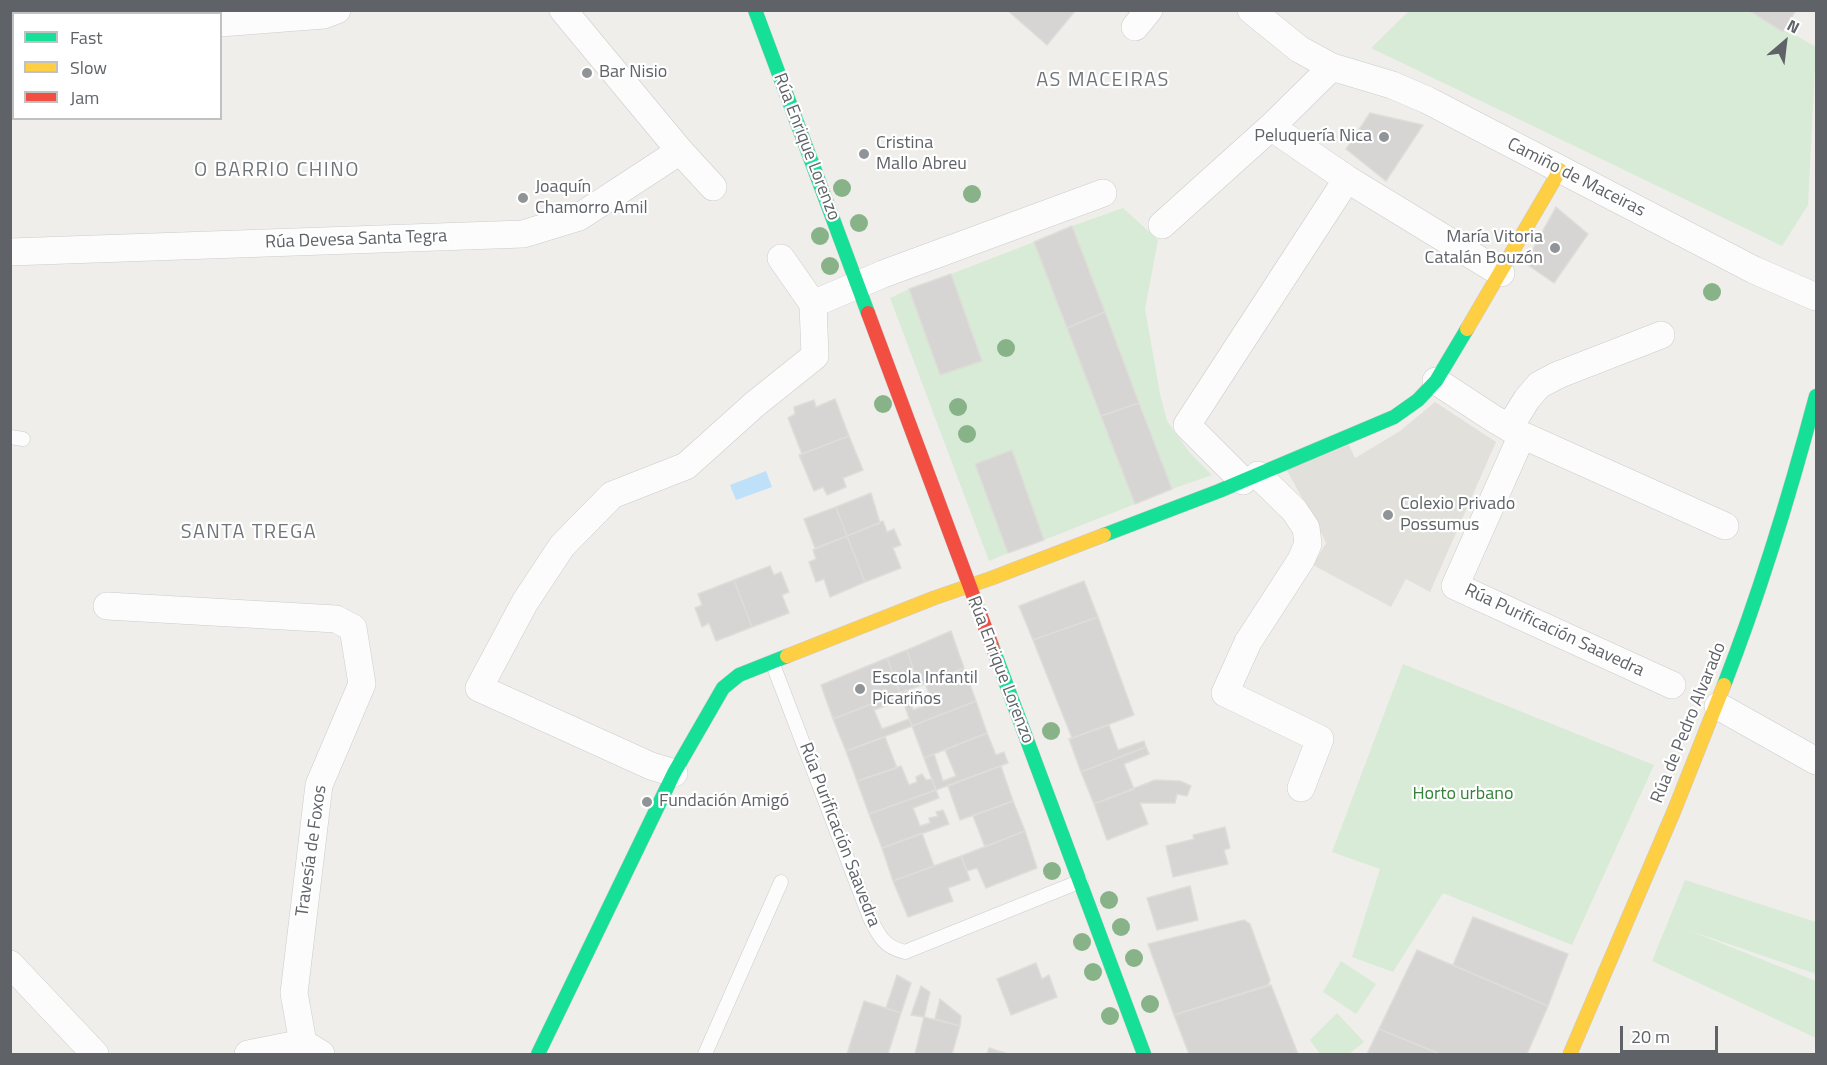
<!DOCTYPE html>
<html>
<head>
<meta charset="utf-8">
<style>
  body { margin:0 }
  #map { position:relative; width:1827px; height:1065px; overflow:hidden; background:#efeeea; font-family:"Titillium Web",sans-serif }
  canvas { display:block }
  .frame { position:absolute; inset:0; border:12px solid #5f6368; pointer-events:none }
  .legend { position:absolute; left:12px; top:12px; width:210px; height:108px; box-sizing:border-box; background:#fff; border:2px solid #bfc1c3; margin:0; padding:8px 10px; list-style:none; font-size:18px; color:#5f6368 }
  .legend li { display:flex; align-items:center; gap:12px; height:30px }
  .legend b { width:30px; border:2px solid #bfc1c3 }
  .north { position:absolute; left:1755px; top:12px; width:60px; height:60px; -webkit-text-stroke:4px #fff; paint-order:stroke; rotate:28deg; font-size:16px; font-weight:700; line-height:24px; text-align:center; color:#5f6368 }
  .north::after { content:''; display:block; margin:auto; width:21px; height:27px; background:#5f6368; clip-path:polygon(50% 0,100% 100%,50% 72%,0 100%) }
  .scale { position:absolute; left:1620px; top:1026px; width:98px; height:27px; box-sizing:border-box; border:3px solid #5f6368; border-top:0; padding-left:8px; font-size:18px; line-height:21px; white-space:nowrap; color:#5f6368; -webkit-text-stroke:4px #fff; paint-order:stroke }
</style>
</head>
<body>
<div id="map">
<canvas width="1827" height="1065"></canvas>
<div class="frame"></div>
<ul class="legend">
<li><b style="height:8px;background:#16e098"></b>Fast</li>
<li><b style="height:8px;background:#ffcf43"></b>Slow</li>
<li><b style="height:8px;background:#f24e42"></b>Jam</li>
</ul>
<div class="north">N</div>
<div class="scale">20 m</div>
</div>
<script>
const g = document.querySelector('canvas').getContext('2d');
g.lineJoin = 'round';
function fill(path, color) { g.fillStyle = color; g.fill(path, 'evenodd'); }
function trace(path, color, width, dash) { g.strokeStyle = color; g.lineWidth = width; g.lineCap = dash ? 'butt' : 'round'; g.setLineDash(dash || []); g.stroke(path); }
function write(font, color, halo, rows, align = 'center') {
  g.font = font + ' "Titillium Web",sans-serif'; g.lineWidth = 4.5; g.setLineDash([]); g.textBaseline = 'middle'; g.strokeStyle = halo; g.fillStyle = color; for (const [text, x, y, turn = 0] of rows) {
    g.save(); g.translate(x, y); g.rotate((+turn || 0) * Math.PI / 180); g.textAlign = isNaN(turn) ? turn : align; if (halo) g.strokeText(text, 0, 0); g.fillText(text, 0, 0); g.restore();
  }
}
fill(new Path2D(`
  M1435 402 1496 442 1430 592 1406 579 1391 607 1313 565 1326 543 1320 530 1286 469 1349 445 1355 458 1400 431Z`), '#e2e0da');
fill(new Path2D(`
  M1409 11H1754L1816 47 1808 205 1782 246 1371 48Z
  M1123 208 1158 240 1145 309 1160 394 1167 421 1190 453 1212 475 1172 489 1072 226Z
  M1034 242 1135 504 1044 540 1011 450 975 464 1008 553 989 561 890 298 909 289 940 375 981 361 951 274Z
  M1403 664 1654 765 1572 945 1443 893 1393 972 1352 957 1380 869 1332 852Z
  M1685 880 1816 922V974L1688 930 1816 981V1038L1652 961Z
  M1341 961 1376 984 1356 1014 1323 992Z
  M1337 1013 1364 1042 1349 1054H1320L1310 1040Z`), '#d8ebd6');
fill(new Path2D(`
  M766 471 772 487 736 500 730 485Z`), '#bfe0f9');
const building = new Path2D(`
  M1007 10H1076L1047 45Z
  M1748 10H1796L1783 32Z
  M1370 113 1423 125 1386 181 1346 149Z
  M1556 207 1588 234 1554 283 1525 263Z
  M1072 226 1105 312 1067 328 1034 242Z
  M951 274 982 361 940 375 909 289Z
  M1105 312 1139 403 1101 416 1067 328Z
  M835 399 849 436 802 454 788 418 795 414 794 407 814 400 816 407Z
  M1139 403 1172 489 1135 504 1101 416Z
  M849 436 863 470 843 478 846 487 827 495 823 487 814 491 799 455Z
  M1012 450 1044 540 1008 553 975 464Z
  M871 493 880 523 847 536 836 507Z
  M836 507 847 536 815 548 804 519Z
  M883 521 887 532 894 529 901 545 893 548 901 568 865 582 847 536Z
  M847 536 865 582 830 597 824 579 816 582 809 562 816 559 813 550Z
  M770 566 774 575 781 572 789 592 782 595 789 613 752 627 734 580Z
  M734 580 752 627 716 641 709 623 702 627 695 608 702 605 698 594Z
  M1084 581 1098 617 1033 640 1019 606Z
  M1098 617 1134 715 1072 738 1033 640Z
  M951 631 964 668 919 686 907 650Z
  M907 650 919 686 900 693 887 658Z
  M887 658 900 693 833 719 821 685Z
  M964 668 976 701 912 726 900 693 906 690 913 710 933 703 925 683Z
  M900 693 902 700 874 710 882 729 909 719 912 726 846 751 833 719Z
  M976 701 987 733 924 758 912 726Z
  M1109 725 1118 750 1144 741 1146 747 1081 772 1069 739Z
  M987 733 996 755 1004 752 1008 763 936 790 924 758 934 754 943 781 956 776 945 750Z
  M885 737 897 768 857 781 846 751Z
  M1146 747 1149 754 1124 764 1134 789 1094 804 1081 772Z
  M901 766 909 785 917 782 916 777 922 774 926 780 932 779 936 790 869 814 857 781Z
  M1001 766 1013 801 960 820 948 786Z
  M1155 780 1180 781 1191 786 1187 796 1177 794 1175 803H1140L1148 824 1107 840 1094 804Z
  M936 790 939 798 913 808 920 826 930 823 929 818 938 816 936 812 943 810 949 824 882 848 869 814Z
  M1013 801 1025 831 985 847 973 816Z
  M1225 827 1230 848 1224 850 1228 864 1173 877 1166 846 1194 839 1193 835Z
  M1025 831 1037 868 986 888 977 868 967 871 961 856Z
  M922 833 934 866 893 881 882 848Z
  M961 856 970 880 948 888 953 901 908 917 893 881Z
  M1190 886 1198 920 1157 930 1147 898Z
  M1473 917 1568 954 1548 1006 1453 965Z
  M1244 920 1250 924 1270 980 1268 985 1174 1015 1148 944Z
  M1417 950 1548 1006 1527 1054H1440L1379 1029Z
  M1036 963 1042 979 1049 975 1057 997 1011 1015 997 979Z
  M897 975 911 983 901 1013 886 1008Z
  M1271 985 1298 1054H1189L1174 1015Z
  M921 986 930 992 924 1017 911 1015Z
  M940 999 961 1016 960 1026 935 1019Z
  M864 1001 901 1013 888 1054H847Z
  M924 1017 960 1026 952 1054H915Z
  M1379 1029 1440 1054H1367Z
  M989 1048 1008 1054H987Z`);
fill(building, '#d6d5d3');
trace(building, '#deddd9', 1.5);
const lane = new Path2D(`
  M10 437 23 439
  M772 662 870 918C879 936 884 947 905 952L1081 881
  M705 1054 781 882`);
const street = new Path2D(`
  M79 10 90 14
  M563 10 680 151 713 187
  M1251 10 1299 49 1332 67 1392 85 1427 100 1754 270 1816 297
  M220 23 324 15 337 10
  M1135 27 1149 10
  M1271 127 1347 179 1501 273
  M1162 225 1271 127 1332 67
  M10 252 523 234 579 217 680 151
  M781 258 813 304
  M1436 381 1494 419 1522 435 1725 526
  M1509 428 1527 399 1539 385 1558 375 1661 335
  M1522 435 1455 586 1672 685
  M1258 475 1294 510 1306 528 1308 544 1301 560 1248 642 1225 693 1320 739 1301 788
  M1243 481 1187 425 1347 179
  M107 606 336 619 353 628 362 684 319 785 294 993 303 1043 321 1054
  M1718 706 1816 761
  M674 773 651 766 479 688 525 602 562 546 612 495 686 466 755 404 815 356 813 304 883 274 1103 193
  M10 964 95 1054
  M248 1054 303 1043`);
const fast = new Path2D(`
  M755 10 868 313
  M1104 535 1219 491 1394 417 1418 400 1436 381 1467 329
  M992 646 1144 1054
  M1724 685C1761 590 1790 494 1816 396
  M538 1054 674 773 723 688 739 675 787 656`);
const slow = new Path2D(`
  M1467 329 1560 170
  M787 656 934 598 992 578 1104 535
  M1570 1054 1674 811 1724 685`);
const jam = new Path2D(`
  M868 313 992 646`);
trace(lane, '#cbcccc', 15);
trace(street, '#cbcccc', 28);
trace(fast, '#cacacb', 15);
trace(slow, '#cacacb', 15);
trace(jam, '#cacacb', 15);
trace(lane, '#fdfcfc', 14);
trace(street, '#fdfcfc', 27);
trace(fast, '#16e098', 14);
trace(slow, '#ffcf43', 14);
trace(jam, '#f24e42', 14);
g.fillStyle = '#88b388';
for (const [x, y] of [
  [842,188],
  [972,194],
  [859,223],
  [820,236],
  [830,266],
  [1712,292],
  [1006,348],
  [883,404],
  [958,407],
  [967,434],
  [1051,731],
  [1052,871],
  [1109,900],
  [1121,927],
  [1082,942],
  [1134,958],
  [1093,972],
  [1150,1004],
  [1110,1016]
]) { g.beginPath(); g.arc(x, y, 9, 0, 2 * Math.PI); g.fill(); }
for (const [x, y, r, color] of [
  [587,73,6,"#919496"],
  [1384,137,6,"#919496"],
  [864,154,6,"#919496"],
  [523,198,6,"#919496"],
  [1555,248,6,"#919496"],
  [1388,515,6,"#919496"],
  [860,689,6,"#919496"],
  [647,802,6,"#919496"]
]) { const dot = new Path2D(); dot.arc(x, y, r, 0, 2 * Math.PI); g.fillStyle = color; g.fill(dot); trace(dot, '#fff', 2); }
write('18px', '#5f6368', '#fff', [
  ["Bar Nisio",599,73],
  ["Peluquería Nica",1372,137,"right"],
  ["Cristina",876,144],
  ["Mallo Abreu",876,165],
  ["Joaquín",535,188],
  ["Chamorro Amil",535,209],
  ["María Vitoria",1543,238,"right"],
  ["Catalán Bouzón",1543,259,"right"],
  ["Colexio Privado",1400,505],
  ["Possumus",1400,526],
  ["Escola Infantil",872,679],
  ["Picariños",872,700],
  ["Fundación Amigó",659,802]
], 'left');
write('18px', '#5f6368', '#fff', [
  ["Rúa Enrique Lorenzo",806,147,69],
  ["Camiño de Maceiras",1576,178,27],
  ["Rúa Devesa Santa Tegra",356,240,-2],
  ["Rúa Purificación Saavedra",1554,631,25],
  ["Rúa Enrique Lorenzo",1000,670,69],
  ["Rúa de Pedro Alvarado",1689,723,-68],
  ["Rúa Purificación Saavedra",839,835,69],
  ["Travesía de Foxos",312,851,-82]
]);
write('18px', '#348238', '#fff', [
  ["Horto urbano",1463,795]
]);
g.letterSpacing = '1.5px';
write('20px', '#70757a', '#fff', [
  ["AS MACEIRAS",1103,81],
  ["O BARRIO CHINO",277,171],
  ["SANTA TREGA",249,533]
]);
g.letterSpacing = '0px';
</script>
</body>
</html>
